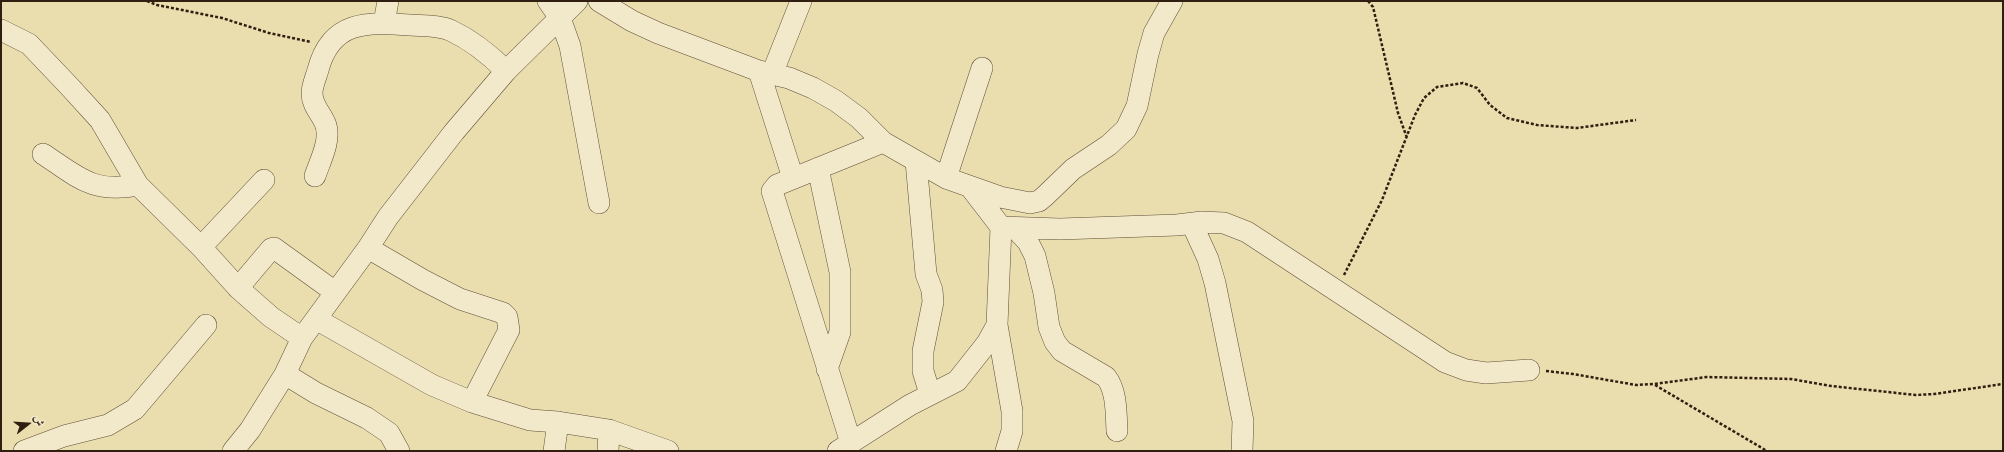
<!DOCTYPE html>
<html>
<head>
<meta charset="utf-8">
<style>
  body { margin:0 }
  #map { position:relative; width:2004px; height:452px; overflow:hidden; background:#eaddae; font-family:"Gentium Book Plus",Amiri,serif }
  canvas { display:block }
  .frame { position:absolute; inset:0; border:2px solid #301f11; pointer-events:none }
  .north { position:absolute; left:8px; top:404px; width:40px; height:40px; -webkit-text-stroke:3px #f1e9ca; paint-order:stroke; rotate:73deg; font-size:11px; font-weight:700; line-height:16px; text-align:center; color:#301f11 }
  .north::after { content:''; display:block; margin:auto; width:14px; height:18px; background:#301f11; clip-path:polygon(50% 0,100% 100%,50% 72%,0 100%) }
</style>
</head>
<body>
<div id="map">
<canvas width="2004" height="452"></canvas>
<div class="frame"></div>
<div class="north">ش</div>
</div>
<script>
const g = document.querySelector('canvas').getContext('2d');
g.lineJoin = 'round';
function trace(path, color, width, dash) { g.strokeStyle = color; g.lineWidth = width; g.lineCap = dash ? 'butt' : 'round'; g.setLineDash(dash || []); g.stroke(path); }
const minor = new Path2D(`
  M548 1 560 18 570 46 599 203
  M599 1 632 21 658 33 759 71 789 78 813 88 836 101 859 118 883 142 946 178 1000 197 1030 203 1039 201 1045 196 1073 169 1109 145 1126 129 1137 106 1148 54 1154 33 1172 1
  M384 23 388 1
  M1 30 29 44 69 86 100 120 138 185 201 247 238 288 271 317 302 338
  M759 71 793 178
  M772 74 801 1
  M43 154C78 177 93 194 138 185
  M916 161 926 274 932 290 933 302 923 351V371L930 394
  M818 168 840 272V332L827 369
  M315 176C320 161 332 139 325 123 321 113 312 106 312 93 312 86 316 77 318 70 331 20 367 22 410 25 424 26 440 25 452 31 473 41 490 55 506 71
  M946 178 982 68
  M1192 224 1208 259 1215 283 1243 421 1242 451
  M1001 227 1060 229 1177 225 1202 222 1224 223 1247 232 1445 362 1466 370 1486 373 1529 370
  M1015 228 1028 242 1035 256 1044 293 1049 327 1055 342 1062 351 1106 377C1117 391 1116 413 1117 431
  M201 247 264 180
  M368 248 423 280 460 299 503 313 507 317 509 330 472 402
  M238 288 271 249 274 248 335 292
  M316 319 432 385 472 402 530 420 558 422 609 430 668 451
  M997 325 1012 411V431L1006 451
  M285 374 316 393 367 418 389 433 399 451
  M851 443 772 191 777 185 883 142
  M24 451 64 436 108 425 135 409 206 325
  M233 451 250 430 285 374 302 338 368 248 388 217 454 132 506 71 577 1
  M554 451 558 422
  M608 451 609 430
  M838 451 910 405 957 381 987 343 997 325 1001 227 971 188`);
trace(minor, '#5e4e38', 22);
trace(new Path2D(`
  M147 1 157 5 222 18 269 33 311 42
  M1368 1 1373 7 1398 113 1407 138
  M1344 275 1382 200 1415 115 1424 98 1437 87 1463 83 1477 88 1490 105 1507 118 1537 125 1577 128 1636 120
  M1546 371 1573 374 1636 385 1654 384 1707 377 1791 379 1831 386 1916 395 1934 394 2003 384
  M1655 385 1767 451`), '#301f11', 2.5, [3, 2]);
trace(minor, '#f1e9ca', 21);
</script>
</body>
</html>
